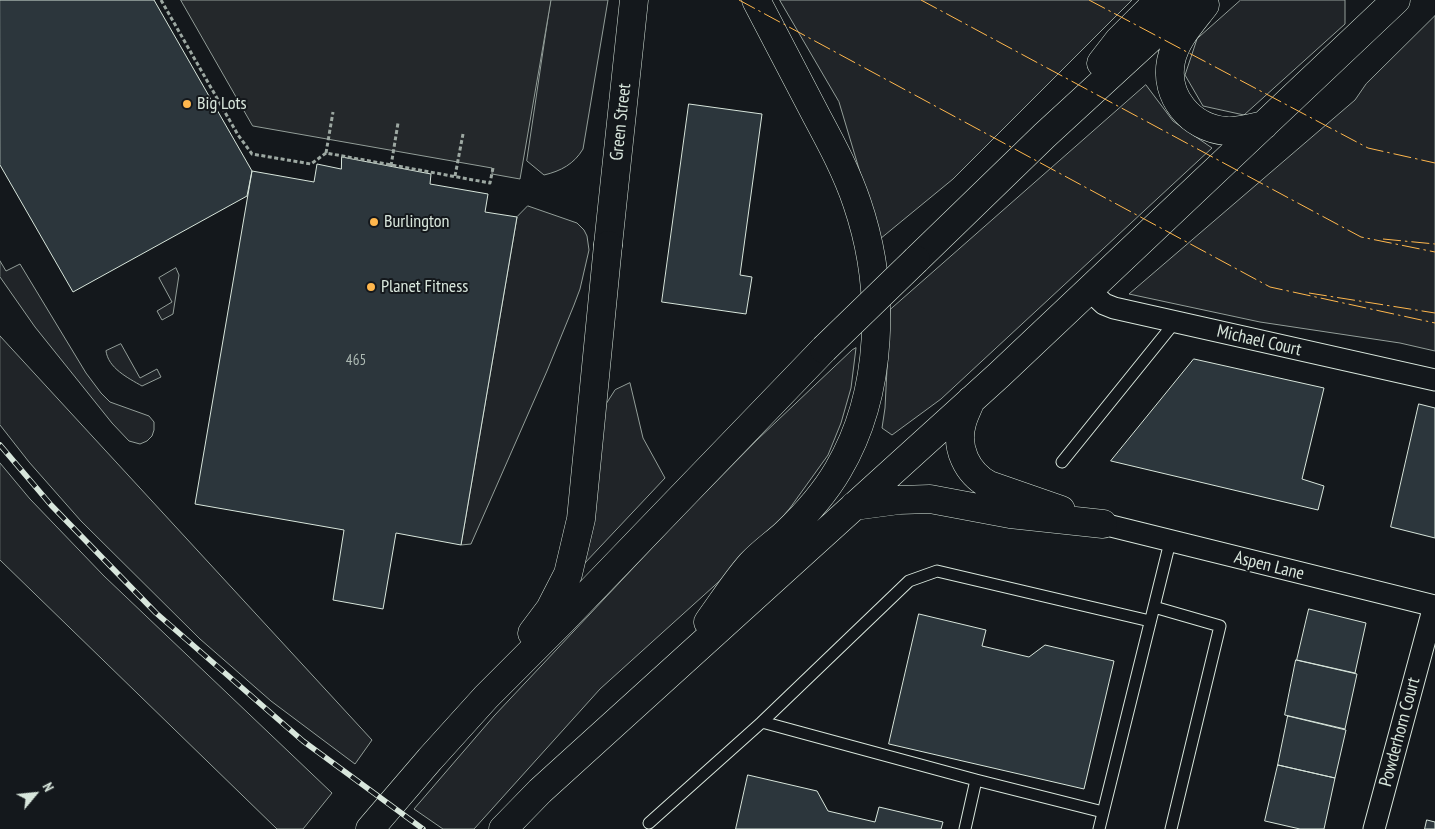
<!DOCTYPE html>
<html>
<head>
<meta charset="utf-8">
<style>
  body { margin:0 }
  #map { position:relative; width:1435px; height:829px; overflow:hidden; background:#14181c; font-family:"PT Sans Narrow",sans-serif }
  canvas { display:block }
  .north { position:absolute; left:10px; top:769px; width:50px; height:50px; -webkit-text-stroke:4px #14181c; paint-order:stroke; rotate:62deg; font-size:14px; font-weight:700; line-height:20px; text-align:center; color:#d8e6dc }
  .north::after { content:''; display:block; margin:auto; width:18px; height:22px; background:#d8e6dc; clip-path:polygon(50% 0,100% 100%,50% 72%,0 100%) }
</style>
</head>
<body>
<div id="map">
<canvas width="1435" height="829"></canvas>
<div class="north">N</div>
</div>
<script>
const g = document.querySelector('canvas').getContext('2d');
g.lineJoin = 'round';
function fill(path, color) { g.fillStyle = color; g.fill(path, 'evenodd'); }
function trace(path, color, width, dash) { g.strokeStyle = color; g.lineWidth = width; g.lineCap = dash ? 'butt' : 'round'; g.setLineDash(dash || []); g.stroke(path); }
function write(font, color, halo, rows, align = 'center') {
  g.font = font + ' "PT Sans Narrow",sans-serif'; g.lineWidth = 4; g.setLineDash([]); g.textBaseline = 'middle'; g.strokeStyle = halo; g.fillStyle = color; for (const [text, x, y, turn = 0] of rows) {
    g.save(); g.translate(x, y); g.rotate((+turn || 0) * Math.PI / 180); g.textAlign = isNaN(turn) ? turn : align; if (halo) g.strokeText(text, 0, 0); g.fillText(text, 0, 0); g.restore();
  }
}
const green = new Path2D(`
  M551 0H608L583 149C574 164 561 171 544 175L527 161Z
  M780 0H1132L953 179 880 239 839 102Z
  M1241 0H1345V24L1244 115 1203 106 1185 75 1197 39Z
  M1435 16V351L1400 343 1260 322 1129 294 1355 100 1366 84Z
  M1146 85 1173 121 1212 148 941 399 892 435 882 428 885 408 890 310Z
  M528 206 577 223 584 230 587 236 589 250 580 289 574 305 547 371 471 544 461 545 517 217Z
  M0 261 6 271 20 264 86 373 101 393 110 402 149 416 154 422V430L152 436 147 441 140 444 129 441 112 423 35 327 0 277Z
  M176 268 179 275 173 314 162 320 157 311 172 302 159 278Z
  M0 336 372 740 355 764 271 701 200 639 81 521 29 462 0 425Z
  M121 344 140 378 157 369 161 377 142 386C128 378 108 368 106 351Z
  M856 348 851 388 841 423 828 455 790 508 755 549 600 689 474 829H443L414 809 494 716 684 514 758 439 852 350Z
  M630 383 643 438 665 478 583 565 606 404 615 390Z
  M0 463 30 499 104 576 332 793 303 829H277L0 560Z`);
fill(green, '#202428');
trace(green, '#939e99', 1);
const parking = new Path2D(`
  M181 0H551L520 179 492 174V168L253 126Z`);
fill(parking, '#24282b');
trace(parking, '#939e99', 1);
const building = new Path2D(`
  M0 0H154L252 171 247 196 73 292 0 165Z
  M689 104 762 114 740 275 752 277 746 314 662 302Z
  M342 157 431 174 430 184 488 194 485 212 517 217 461 545 396 533 383 609 333 600 344 530 195 504 252 171 314 182 317 164 341 169Z
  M1194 359 1324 388 1302 479 1324 486 1318 510 1111 461Z
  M1419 404 1435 408V538L1391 527Z
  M1309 609 1366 623 1355 673 1297 660Z
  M919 614 986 630 982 646 1029 657 1045 645 1114 661 1084 789 889 744Z
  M1296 660 1357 674 1345 729 1285 715Z
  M1288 716 1346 730 1335 778 1278 765Z
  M1278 765 1335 778 1324 829H1300L1265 821Z
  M748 775 817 791 828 811 875 822 879 807 943 822 941 829H736Z
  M1427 820 1435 822V829H1425Z`);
fill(building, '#2c363c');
trace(building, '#d8e6dc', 1);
const lane = new Path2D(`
  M1062 462 1175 322
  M1154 607 1220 626 1171 829
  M976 780 762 722 909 581 937 571 1150 621
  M649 823 762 722
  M965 829 976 780 1103 812
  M1099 829 1170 542`);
const street = new Path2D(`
  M1089 290 1104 304 1114 308 1435 380
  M1103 524 1435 606
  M1374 829 1434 606`);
const secondary = new Path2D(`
  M608 245 634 0`);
const highway = new Path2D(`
  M1205 5C1192 22 1175 40 1171 61 1164 96 1190 128 1226 131 1238 132 1251 128 1264 125
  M1101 63 1118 41 1159 0
  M916 260 1045 135 1192 0
  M971 400C968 408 964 415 962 423 955 448 967 473 989 485L1061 510
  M854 506 899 500 930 499 1010 514 1103 524
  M708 622C722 603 735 582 751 564 761 553 774 544 785 534 805 515 824 494 838 470 884 392 886 288 857 203 847 173 832 145 817 117 797 78 776 39 756 0
  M532 633 550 609 568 574 581 519 608 245
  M370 829 430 759 486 697 562 621 824 349
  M503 829 540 791 999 375 1396 0`);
trace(lane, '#d8e6dc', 13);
trace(street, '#d8e6dc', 23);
trace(secondary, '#d8e6dc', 29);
trace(highway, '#d8e6dc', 29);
trace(new Path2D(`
  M161 0 238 135 252 154 311 164 326 153 490 183 493 168
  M326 153 333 112
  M391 166 398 123
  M455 176 463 134`), '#9da8a2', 3, [4, 2.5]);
trace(lane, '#14181c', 11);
trace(street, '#14181c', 21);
trace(secondary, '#14181c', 28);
trace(highway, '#14181c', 28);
const rail = new Path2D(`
  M0 445 51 505 156 613 303 741 423 829`);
trace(rail, '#d8e6dc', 5.5);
trace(rail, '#14181c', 4, [11]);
const highwayBridge = new Path2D(`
  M824 349 916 260`);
trace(highwayBridge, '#d8e6dc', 29, []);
trace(highwayBridge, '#14181c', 28);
trace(new Path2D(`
  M739 0 1270 287 1435 323
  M921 0 1361 237 1435 252
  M1089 0 1368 148 1435 163
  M1383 239 1435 244
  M1309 293 1435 313`), '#ffb74d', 1, [18, 4, 2.5, 4]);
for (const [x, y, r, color] of [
  [187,104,5,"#ffb74d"],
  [374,222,5,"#ffb74d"],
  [371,287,5,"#ffb74d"]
]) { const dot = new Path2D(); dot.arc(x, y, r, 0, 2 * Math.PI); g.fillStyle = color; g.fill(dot); trace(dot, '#14181c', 2); }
write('15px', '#adbab4', null, [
  ["465",356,361]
]);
write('18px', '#d8e6dc', '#14181c', [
  ["Big Lots",197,104],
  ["Burlington",384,222],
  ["Planet Fitness",381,287]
], 'left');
write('18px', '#d8e6dc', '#14181c', [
  ["Green Street",621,122,-84],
  ["Michael Court",1259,341,13],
  ["Aspen Lane",1269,566,14],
  ["Powderhorn Court",1400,732,-75]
]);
</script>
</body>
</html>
